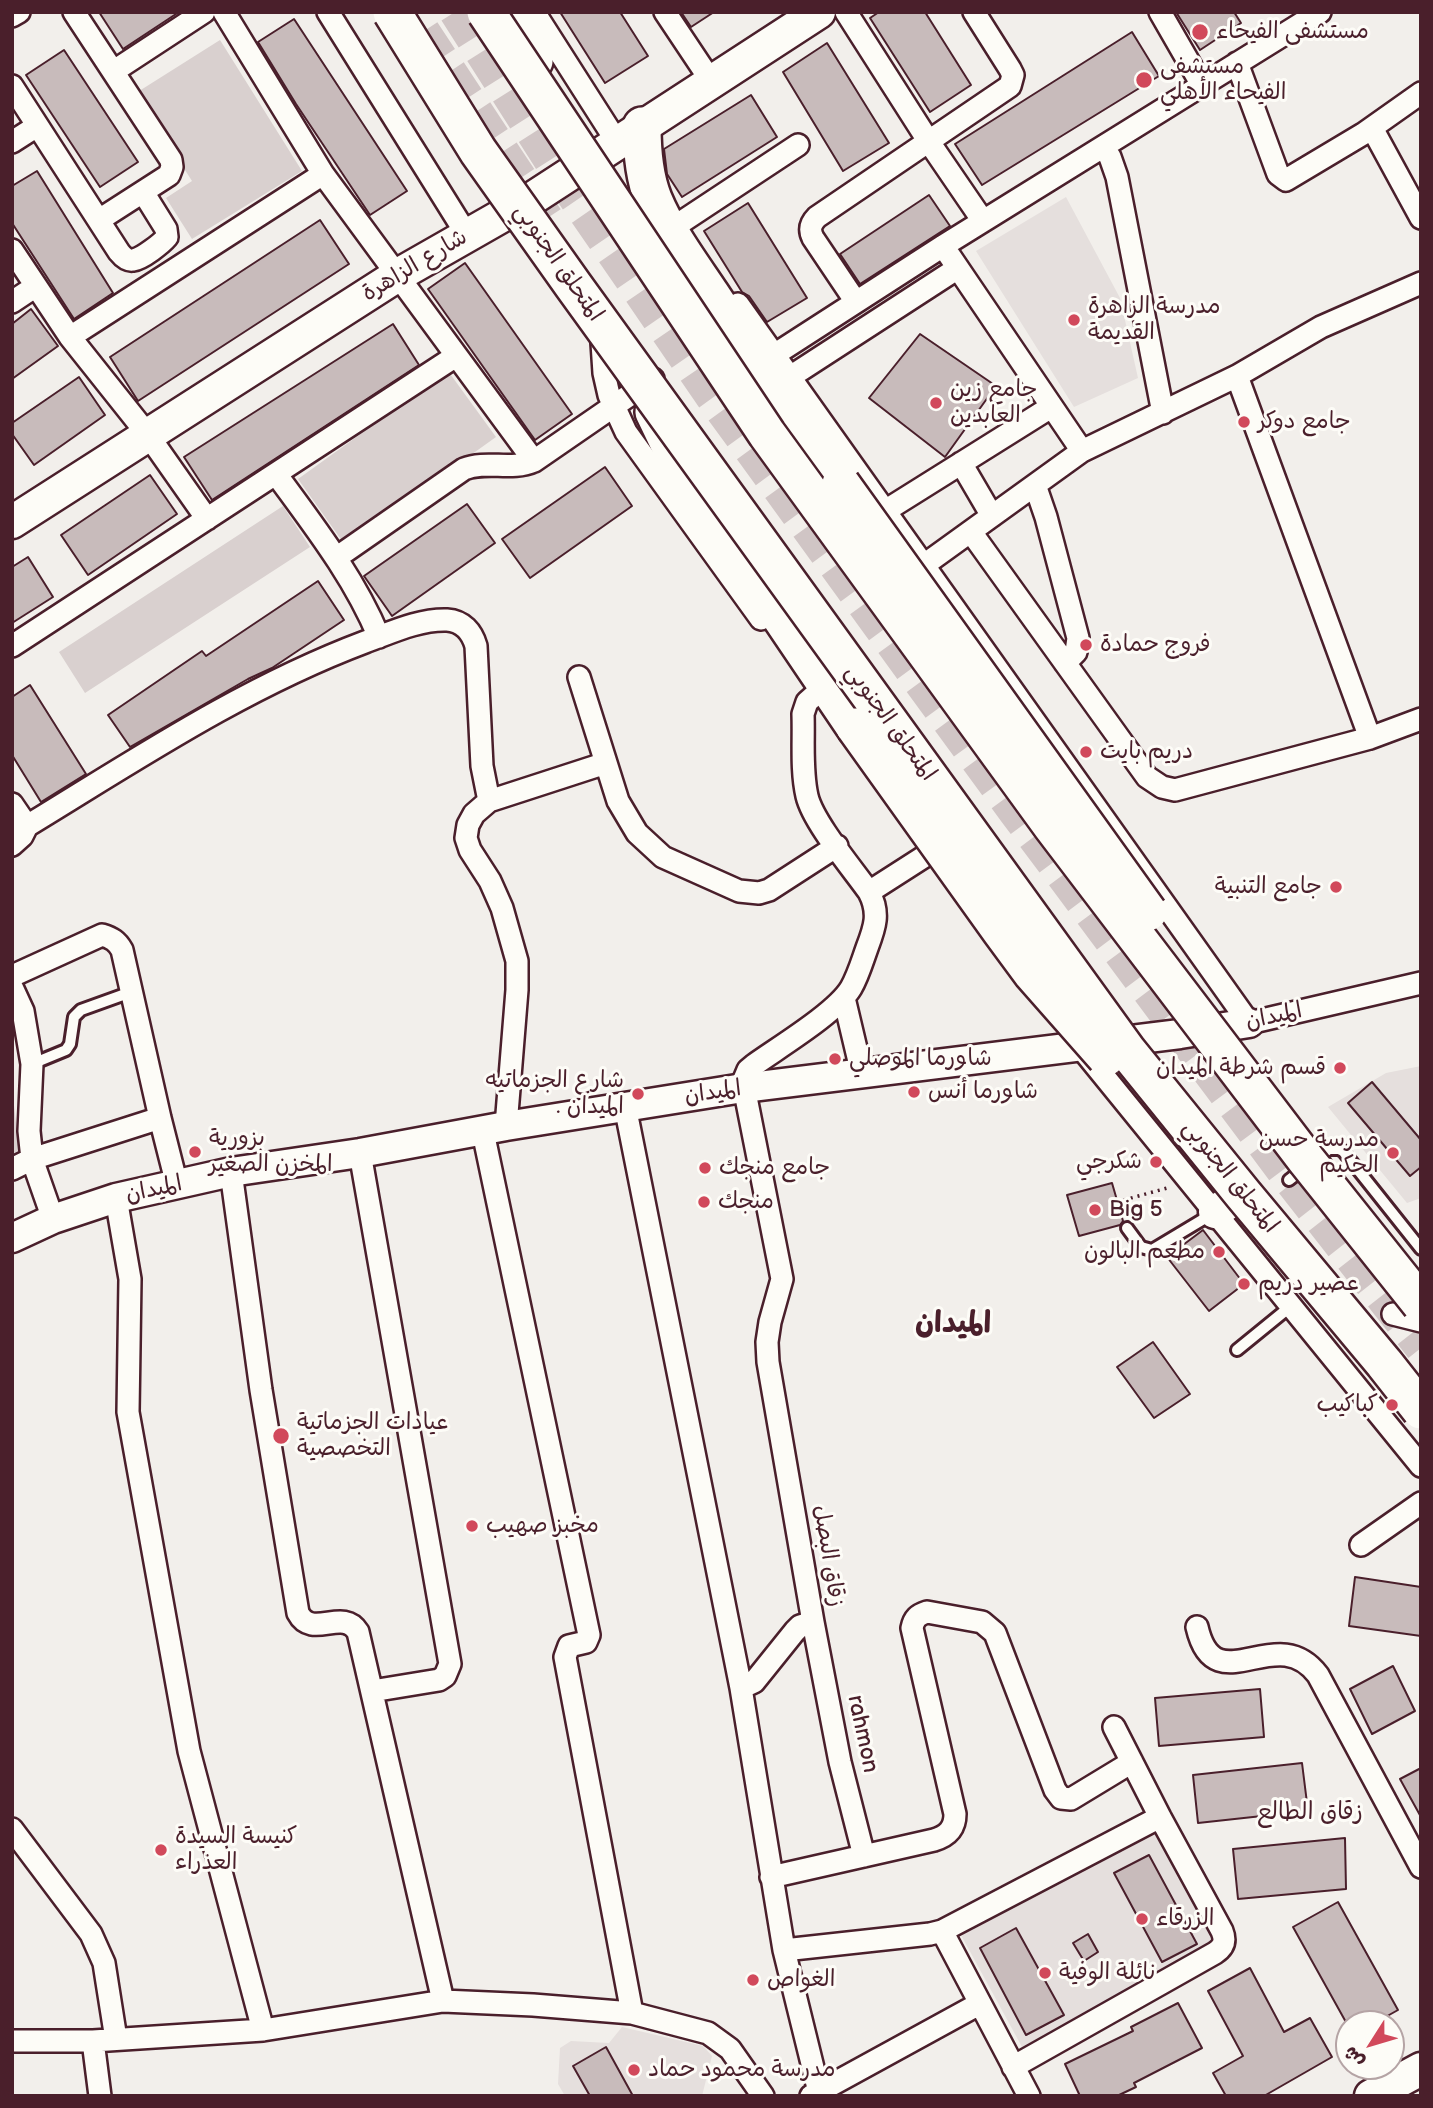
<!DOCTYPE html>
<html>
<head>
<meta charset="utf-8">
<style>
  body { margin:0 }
  #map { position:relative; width:1433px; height:2108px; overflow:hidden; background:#f2efeb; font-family:"Balsamiq Sans","Playpen Sans Arabic",sans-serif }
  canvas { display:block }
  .frame { position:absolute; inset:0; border:14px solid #4a1f2b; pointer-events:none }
  .north { position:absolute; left:1335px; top:2010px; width:70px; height:70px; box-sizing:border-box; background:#fdfcf7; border:2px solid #b5a4a5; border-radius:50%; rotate:233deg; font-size:19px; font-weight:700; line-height:28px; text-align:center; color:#4a1f2b }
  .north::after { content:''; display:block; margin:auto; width:24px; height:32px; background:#d1495b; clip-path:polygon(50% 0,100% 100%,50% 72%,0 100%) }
</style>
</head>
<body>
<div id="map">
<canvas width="1433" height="2108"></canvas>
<div class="frame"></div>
<div class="north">ش</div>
</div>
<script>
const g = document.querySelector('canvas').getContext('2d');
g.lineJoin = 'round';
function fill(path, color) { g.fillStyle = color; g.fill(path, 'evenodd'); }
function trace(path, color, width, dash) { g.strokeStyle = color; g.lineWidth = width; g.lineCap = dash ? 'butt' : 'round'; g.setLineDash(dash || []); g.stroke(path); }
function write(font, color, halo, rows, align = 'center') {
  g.font = font + ' "Balsamiq Sans","Playpen Sans Arabic",sans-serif'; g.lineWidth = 6; g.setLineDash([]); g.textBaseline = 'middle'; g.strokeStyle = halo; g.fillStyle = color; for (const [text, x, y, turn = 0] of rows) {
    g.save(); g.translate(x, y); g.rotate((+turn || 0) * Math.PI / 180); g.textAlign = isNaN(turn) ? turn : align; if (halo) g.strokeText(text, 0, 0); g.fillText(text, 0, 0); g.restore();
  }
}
fill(new Path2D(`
  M1066 197 1120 298 1138 378 1074 407 976 251Z
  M1421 1066V1198L1407 1203 1328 1107 1386 1073Z
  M1157 1828 1218 1943 1022 2047 961 1935Z
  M622 2027 703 2046 712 2056 702 2096H565L558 2084 560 2048 571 2041 609 2043Z`), '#e5dfdd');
fill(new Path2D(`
  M220 40 302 171 192 239 166 198 192 181 136 93Z
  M448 371 496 437 345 545 298 479Z
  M283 506 310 547 85 693 59 652Z
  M12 1088 20 1157 12 1161Z`), '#d9d0cf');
const building = new Path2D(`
  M99 12H179L123 49Z
  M560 12H620L648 56 605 83Z
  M681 12H714L691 27Z
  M879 12H925L971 85 930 112 870 18Z
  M1176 12H1234L1241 23 1200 50Z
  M294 19 407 191 370 215 296 104 258 42Z
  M1132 32 1159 76 982 185 955 144Z
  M827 43 889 143 843 171 783 72Z
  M64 50 138 162 100 187 26 75Z
  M751 95 777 137 682 197 667 174 664 149Z
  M37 171 113 293 74 319 12 223V186Z
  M929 195 950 226 860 284 840 254Z
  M748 203 807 298 767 322 749 296 742 292 704 231Z
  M320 220 349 264 138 401 110 357Z
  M465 263 572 414 535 440 428 289Z
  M31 309 58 346 12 379V324Z
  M393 324 419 365 212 500 184 457Z
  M920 334 996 386 945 457 869 398Z
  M79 377 105 415 34 465 12 434V423Z
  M605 467 632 506 530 578 502 539Z
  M150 475 177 514 88 575 61 535Z
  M467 504 495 543 392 616 364 576Z
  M28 557 53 597 12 623V567Z
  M318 581 344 620 272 668 248 679 130 747 108 715 202 651 206 656Z
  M30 685 86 774 41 802 12 755V697Z
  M1372 1082 1421 1140V1167L1410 1176 1348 1103Z
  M1112 1183 1123 1221 1120 1225 1079 1236 1067 1195Z
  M1203 1230 1244 1284 1209 1311 1167 1257Z
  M1153 1342 1190 1394 1154 1418 1117 1367Z
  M1355 1577 1421 1587V1636L1349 1626Z
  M1393 1666 1415 1711 1372 1734 1350 1689Z
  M1260 1689 1264 1737 1159 1746 1155 1698Z
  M1302 1763 1308 1811 1198 1823 1193 1775Z
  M1421 1768V1817L1400 1779Z
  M1345 1838 1346 1889 1238 1899 1233 1849Z
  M1149 1855 1197 1944 1162 1962 1114 1873Z
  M1338 1902 1398 2010 1373 2024H1347L1293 1927Z
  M1016 1928 1064 2015 1026 2035 980 1948Z
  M1088 1934 1098 1952 1084 1961 1073 1943Z
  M1250 1968 1284 2032 1310 2018 1332 2057 1264 2096H1226L1213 2073 1243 2056 1208 1991Z
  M1178 2003 1202 2048 1134 2083 1136 2087 1117 2096H1080L1065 2064 1133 2031 1131 2027Z
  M606 2047 633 2096H590L573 2066Z`);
fill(building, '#c8bbbb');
trace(building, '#4a1f2b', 2);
trace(new Path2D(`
  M455 12 562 180 712 398 1015 813 1289 1180 1421 1348
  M424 31 548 219`), '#d0c5c5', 32, [32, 16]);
const lane = new Path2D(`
  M32 1064 66 1050 70 1044 74 1017 81 1010 131 992
  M1289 1180 1329 1149H1339L1343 1151 1421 1249
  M1127 1228 1141 1247 1152 1250 1212 1214
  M1237 1350 1291 1306`);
const street = new Path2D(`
  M74 12 171 160 172 167 169 175 99 220
  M224 12 323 174 534 461
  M328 12 467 235
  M534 12 617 142
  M665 12 711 81
  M846 12 929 142 983 221
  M1160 12 1202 85
  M12 16 19 12
  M1237 63 1278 174 1286 180 1363 134 1421 93
  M114 71 204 12
  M12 86 119 252C123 257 127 261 133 260 142 259 162 243 167 237L166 229 143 192
  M1372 128 1421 218
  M12 142 37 126
  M1103 147 1110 157 1117 177 1163 413
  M680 223 798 145
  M943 246 1082 451
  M12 250 70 337 148 435 207 519
  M12 302 36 286
  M856 302 813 238C809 230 810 224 817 217L1010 86 1013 75 1010 69 974 12
  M738 304 1249 1023 1421 983
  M601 328 604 373 609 395 626 432 761 619
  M70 337 323 174
  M774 355 943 246 1320 12
  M1237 376 1370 738
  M790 377 958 268
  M961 463 992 516
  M276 474C314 526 354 577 379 637
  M1035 485 1046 517 1078 638 1076 652 1065 663
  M885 511 1051 407
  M971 532 1147 777 1162 787 1175 790 1370 738 1421 719
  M336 558 464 469C487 460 511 471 534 461L653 379
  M924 565 1082 451 1237 376 1321 327 1421 283
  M12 646 456 356
  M579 677 618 801 637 833 663 857 739 891 759 893 769 890 837 846
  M816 694 807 702 803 714C804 740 801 770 807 796 813 822 852 868 869 892 880 913 875 927 867 948 862 962 858 976 851 988 836 1013 779 1047 754 1065L748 1070 743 1082 782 1279 770 1322 767 1342 768 1362 813 1622 840 1762 864 1856
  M12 804 27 826
  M12 828 27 826C137 759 243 688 365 642 390 633 419 619 447 620 463 621 472 632 476 646L482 766 489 801
  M12 845 22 836 27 826
  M869 892 947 842
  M12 976 102 935C112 938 117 941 122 950L160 1118 177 1185
  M12 987 23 1011 32 1064 29 1131 32 1159 53 1219
  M844 998 862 1074
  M1086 1054 1421 1466
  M625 1106 741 1688 784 1950 819 2092
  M506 1126 517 990V961L502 908 490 881 470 850 466 838 468 825 474 814 489 801 606 763
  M483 1132 589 1635 586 1642 569 1646 565 1657 632 2013
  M360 1153 450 1664 445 1676 439 1680 372 1691
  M12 1169 32 1159 160 1118
  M231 1172 261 1390 298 1613C312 1640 343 1607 358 1632L443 2001
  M116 1198 130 1279 128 1412 189 1751 263 2030
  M1393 1314 1421 1321
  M1361 1545 1421 1503
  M1197 1627C1215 1705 1276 1619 1318 1675L1421 1867
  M741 1688 754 1682 795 1631 800 1626 813 1622
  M12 1829 91 1934 104 1963 116 2039
  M771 1877 934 1840C947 1836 955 1829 955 1814L912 1628C914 1618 918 1615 927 1612L982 1622 995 1633 1055 1790 1061 1798 1071 1799 1132 1762
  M942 1931 1029 2096
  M784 1950 930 1934 942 1931 1160 1817
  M12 2041H93L263 2030 443 2001 533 2005 632 2013 708 2033 730 2049 763 2096
  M93 2041 100 2096
  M1013 2067 1215 1953C1224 1947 1226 1941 1222 1931L1160 1817 1114 1727
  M811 2096 979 2004`);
const secondary = new Path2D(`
  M12 1238 53 1219 116 1198 231 1172 360 1153 506 1126 743 1088 1180 1034 1249 1023`);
const primary = new Path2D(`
  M12 522 398 275 533 198 819 12
  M1215 1212 1237 1197
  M1371 2096 1421 2069`);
const highway = new Path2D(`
  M509 12 534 61
  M642 126C642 151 644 176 653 199 667 233 691 265 711 295 753 359 798 421 841 484
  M654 412 678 462 703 502 855 727`);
trace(lane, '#4a1f2b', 16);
trace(street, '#4a1f2b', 26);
trace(secondary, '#4a1f2b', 33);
trace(primary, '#4a1f2b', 37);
trace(highway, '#4a1f2b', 42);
trace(new Path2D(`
  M1124 1200 1171 1187`), '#4a1f2b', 3.5, [2, 5]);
trace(lane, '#fdfcf7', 10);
trace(street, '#fdfcf7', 21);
trace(secondary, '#fdfcf7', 28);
trace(primary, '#fdfcf7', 32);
trace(highway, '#fdfcf7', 37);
const highwayBridge = new Path2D(`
  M392 12 478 151 573 285 1128 1052 1243 1194 1384 1363 1421 1410
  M486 12 767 434 1052 826 1307 1161 1421 1304
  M841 484 1148 912
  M855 727 1001 931 1032 973 1106 1057`);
trace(highwayBridge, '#4a1f2b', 42, []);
trace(highwayBridge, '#fdfcf7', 37);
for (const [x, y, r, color] of [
  [1200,32,9,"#d1495b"],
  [1144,80,9,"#d1495b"],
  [1074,320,7,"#d1495b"],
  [936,403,7,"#d1495b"],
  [1244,422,7,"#d1495b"],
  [1086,645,7,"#d1495b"],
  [1086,752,7,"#d1495b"],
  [1336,887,7,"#d1495b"],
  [835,1059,7,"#d1495b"],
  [1340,1068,7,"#d1495b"],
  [914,1092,7,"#d1495b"],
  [638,1094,7,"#d1495b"],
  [195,1152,7,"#d1495b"],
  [1393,1153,7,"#d1495b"],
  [1156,1162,7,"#d1495b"],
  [705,1168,7,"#d1495b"],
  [704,1202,7,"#d1495b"],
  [1095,1210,7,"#d1495b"],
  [1219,1252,7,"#d1495b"],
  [1244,1284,7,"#d1495b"],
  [1392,1405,7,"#d1495b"],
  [281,1436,9,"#d1495b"],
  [472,1526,7,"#d1495b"],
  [161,1850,7,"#d1495b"],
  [1142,1919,7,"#d1495b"],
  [1045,1973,7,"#d1495b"],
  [753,1980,7,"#d1495b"],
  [634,2070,7,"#d1495b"]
]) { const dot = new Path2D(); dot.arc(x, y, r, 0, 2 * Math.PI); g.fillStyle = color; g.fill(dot); trace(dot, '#fdfcf7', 2.5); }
write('23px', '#4a1f2b', '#fdfcf7', [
  ["مستشفى الفيحاء",1216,32],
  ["مستشفى",1160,67],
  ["الفيحاء الأهلي",1160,93],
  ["مدرسة الزاهرة",1088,307],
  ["القديمة",1088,333],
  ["جامع زين",950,390],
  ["العابدين",950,416],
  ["جامع دوكر",1258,422],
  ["فروج حمادة",1100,645],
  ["دريم بايت",1100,752],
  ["جامع التنبية",1322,887,"right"],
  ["شاورما الموصلي",849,1059],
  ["قسم شرطة الميدان",1326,1068,"right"],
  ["شارع الجزماتيه",624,1081,"right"],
  [". الميدان",624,1107,"right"],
  ["شاورما أنس",928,1092],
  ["بزورية",209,1139],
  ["المخزن الصغير",209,1165],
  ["مدرسة حسن",1379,1140,"right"],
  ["الحكيم",1379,1166,"right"],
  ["شكرجي",1142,1162,"right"],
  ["جامع منجك",719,1168],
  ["منجك",718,1202],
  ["Big 5",1109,1210],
  ["مطعم البالون",1205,1252,"right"],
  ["عصير دريم",1258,1284],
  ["كباكيب",1378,1405,"right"],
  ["عيادات الجزماتية",297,1423],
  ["التخصصية",297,1449],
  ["مخبز صهيب",486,1526],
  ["كنيسة السيدة",175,1837],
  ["العذراء",175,1863],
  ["الزرقاء",1156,1919],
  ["نائلة الوفية",1059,1973],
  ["الغواص",767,1980],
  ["مدرسة محمود حماد",648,2070]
], 'left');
write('23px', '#4a1f2b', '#fdfcf7', [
  ["المتحلق الجنوبي",558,263,55],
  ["شارع الزاهرة",415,266,-31],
  ["المتحلق الجنوبي",890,723,54],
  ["الميدان",1274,1017,-12],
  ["الميدان",713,1093,-8],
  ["المتحلق الجنوبي",1230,1177,51],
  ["الميدان",154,1190,-12],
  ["زقاق البصل",828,1556,81],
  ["rahmon",862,1734,78]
]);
write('24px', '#4a1f2b', '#fdfcf7', [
  ["زقاق الطالع",1310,1813]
]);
write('bold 30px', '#4a1f2b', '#fdfcf7', [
  ["الميدان",953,1324]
]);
</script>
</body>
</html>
